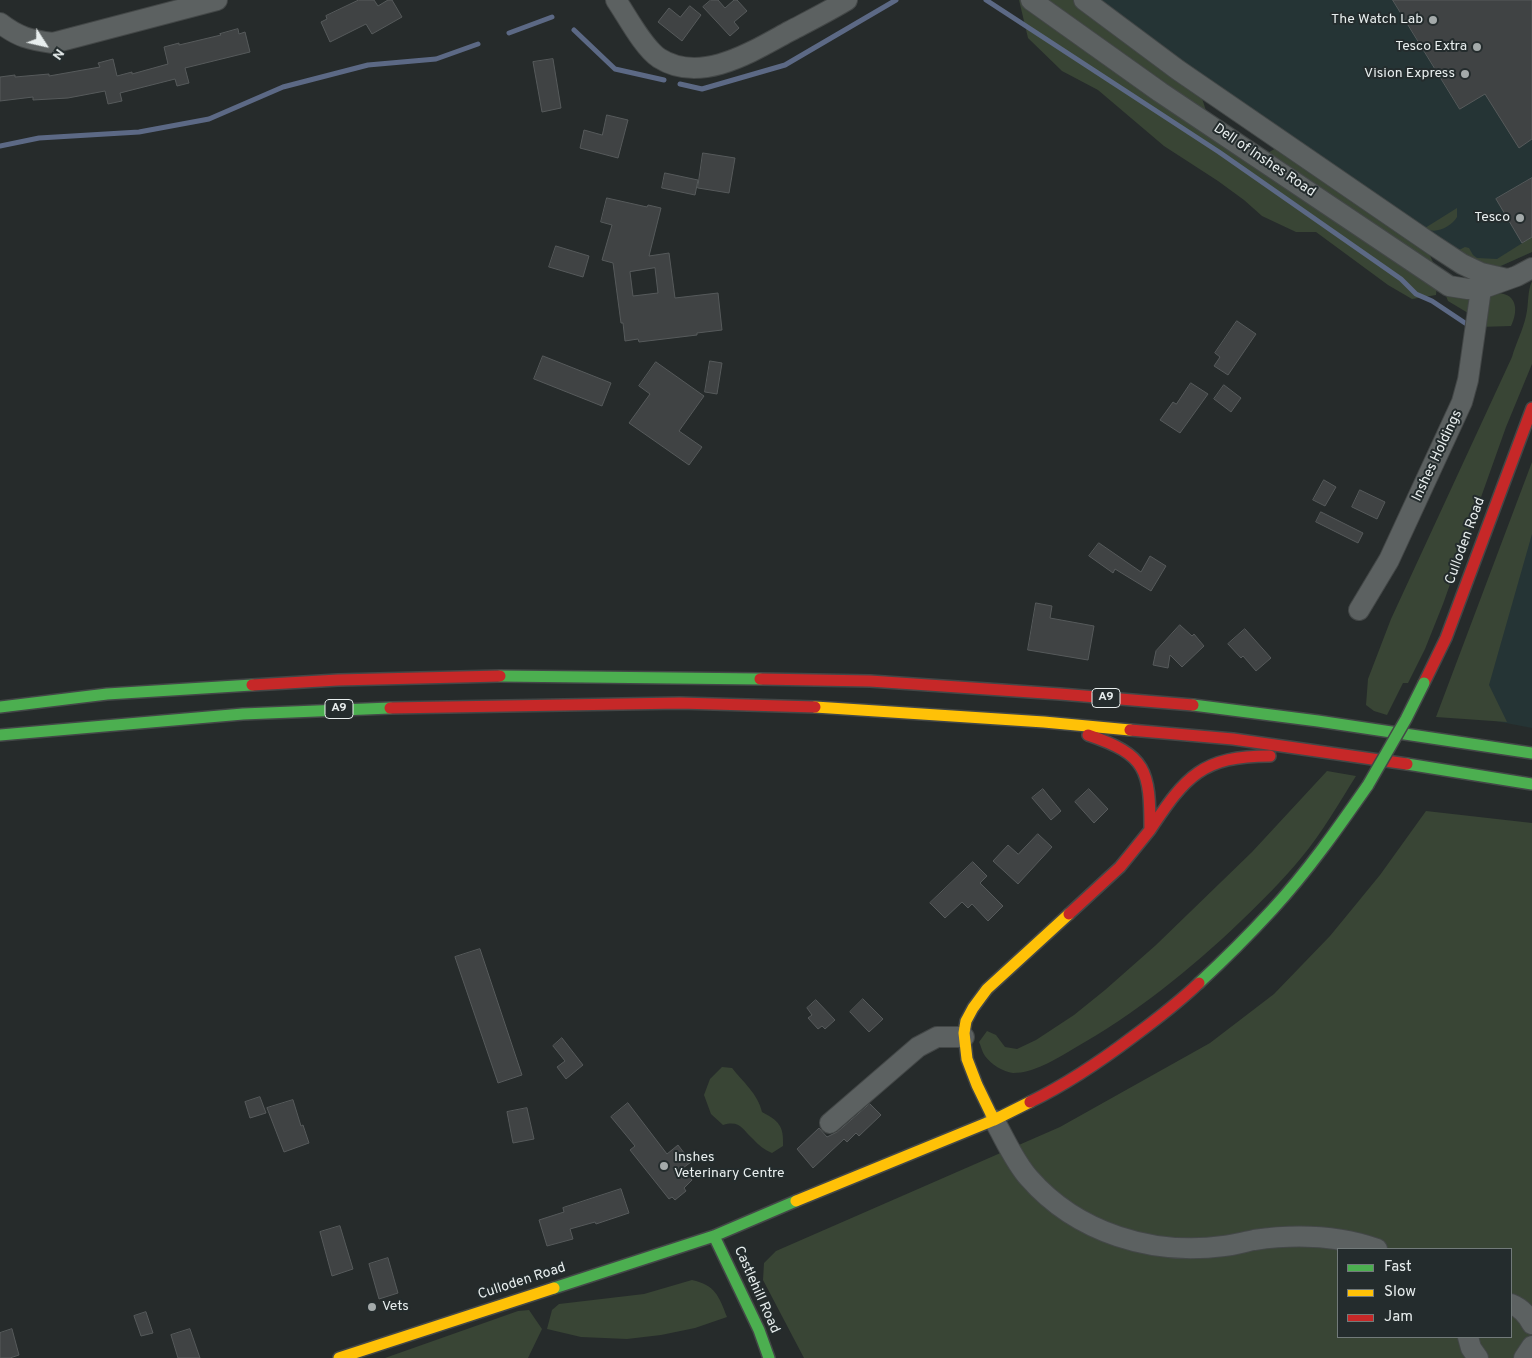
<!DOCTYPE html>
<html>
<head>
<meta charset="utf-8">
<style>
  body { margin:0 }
  #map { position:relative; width:1532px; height:1358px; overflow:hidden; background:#262b2b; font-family:Overpass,sans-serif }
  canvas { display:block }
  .legend { position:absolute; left:1337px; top:1248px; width:175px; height:90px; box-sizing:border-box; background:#242c2d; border:1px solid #727a7a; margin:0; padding:6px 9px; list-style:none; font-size:15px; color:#e8eeee }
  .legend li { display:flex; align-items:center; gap:10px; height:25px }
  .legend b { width:25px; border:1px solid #727a7a }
  .north { position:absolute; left:20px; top:20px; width:50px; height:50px; -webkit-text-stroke:4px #242c2d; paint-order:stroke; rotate:125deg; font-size:14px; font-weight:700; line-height:20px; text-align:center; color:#e8eeee }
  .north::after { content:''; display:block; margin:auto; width:18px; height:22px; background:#e8eeee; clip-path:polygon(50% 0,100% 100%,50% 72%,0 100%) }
</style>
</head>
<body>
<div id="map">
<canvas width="1532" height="1358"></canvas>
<ul class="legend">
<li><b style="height:6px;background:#4caf50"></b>Fast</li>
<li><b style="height:6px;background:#ffc107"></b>Slow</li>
<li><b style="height:6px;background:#c62828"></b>Jam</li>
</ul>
<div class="north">N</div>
</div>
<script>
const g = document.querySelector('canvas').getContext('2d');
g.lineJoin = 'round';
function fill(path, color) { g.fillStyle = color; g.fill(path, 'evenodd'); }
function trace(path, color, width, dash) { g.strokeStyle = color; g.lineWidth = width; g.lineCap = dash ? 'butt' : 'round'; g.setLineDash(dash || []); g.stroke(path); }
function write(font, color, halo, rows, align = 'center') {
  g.font = font + ' Overpass,sans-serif'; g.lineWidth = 4; g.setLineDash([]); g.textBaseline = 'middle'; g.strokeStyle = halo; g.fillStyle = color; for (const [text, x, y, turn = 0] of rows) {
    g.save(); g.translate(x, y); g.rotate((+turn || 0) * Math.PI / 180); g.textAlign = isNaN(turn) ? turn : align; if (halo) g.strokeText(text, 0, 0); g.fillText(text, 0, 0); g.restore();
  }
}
fill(new Path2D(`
  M1092 0H1532V252L1494 269 1479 267Z
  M1532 473V728L1454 713Z`), '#253435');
fill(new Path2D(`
  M1019 0H1075L1200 92 1209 120 1264 155 1278 147 1426 247 1438 273 1436 295 1412 299 1388 285 1316 232H1296L1262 216 1244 200 1218 181 1164 146 1098 90 1062 71 1028 38Z
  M1457 208V217C1451 227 1435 235 1425 228Z
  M1532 237V252L1494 269 1458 252 1459 250 1465 247 1469 248 1473 255 1477 258 1497 259Z
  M1532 281V364L1506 427 1443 604 1425 649 1408 683H1403L1387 715 1374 711 1366 705 1368 679 1391 619 1512 357C1516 343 1523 330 1526 316 1529 304 1527 292 1532 281Z
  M1438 289 1471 299 1468 313 1448 301 1446 296Z
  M1498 293C1518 294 1518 312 1511 326L1478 327 1488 296Z
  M1532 462V534L1489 685 1507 722 1436 717Z
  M1327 771 1356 776C1339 803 1322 833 1301 858 1283 880 1262 901 1241 921 1190 970 1135 1014 1073 1049 1056 1059 1034 1073 1013 1073 1003 1072 991 1064 985 1056 982 1052 981 1046 979 1042L987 1031 996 1035 1005 1047 1017 1049 1036 1040 1074 1015 1105 990 1156 945 1252 852Z
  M1426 811 1532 823V1358H804L763 1280 764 1263 776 1251 1060 1127 1210 1043 1274 994 1330 936 1380 875ZM1338 1249H1511V1337H1338Z
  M722 1067 732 1068C743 1082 758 1094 762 1112 779 1121 784 1126 783 1146L772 1153C765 1150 758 1145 753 1139 742 1129 740 1120 723 1125L711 1114 704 1095 710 1079Z
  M692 1280C715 1285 719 1296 727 1317L695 1328 661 1335 627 1339 581 1337 547 1329 552 1310 559 1304 644 1294Z
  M529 1310 542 1329 528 1358H385L518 1311Z`), '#394535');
trace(new Path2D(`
  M986 0 1219 152 1401 279 1416 294 1432 301 1465 323
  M574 30 615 69 664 80
  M509 33 552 17
  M680 84 702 89 785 65 896 0
  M0 146 39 138 139 132 209 119 283 87 368 65 436 59 478 44`), '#5c6985', 5);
const building = new Path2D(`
  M359 0H374L378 6 388 0H392L402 17 372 34 366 24 330 42 321 22 327 19 326 16Z
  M711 0H718L725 8 734 0H737L747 11 734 22 739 28 730 36 703 7Z
  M1393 0H1532V139L1519 148 1485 94 1460 109Z
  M690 6 701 15 682 41 658 22 669 8 680 17Z
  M238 29 239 34 245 32 250 52 185 68 189 83 177 86 175 79 120 93 122 101 108 104 105 91 68 98 33 100V97L0 101V77L15 75V77L49 74V76L100 67 98 63 113 59 117 76 132 72V74L168 64 164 47 179 43V45L221 35 220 34Z
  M553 59 561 108 542 112 533 62Z
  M607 115 628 120 618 158 580 148 584 130 602 135Z
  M703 153 735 158 729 193 698 188Z
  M665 173 698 180 695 195 662 188Z
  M1532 178V237L1522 243 1496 199Z
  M607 198 647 207 648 205 661 208 649 256 669 253 675 298 718 293 722 330 697 333V335L639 342 638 339 625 341 623 323H621L613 263 602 260 612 225 601 222ZM655 268 658 293 633 296 630 272Z
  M556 246 589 256 583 277 549 267Z
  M1237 321 1256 334 1228 375 1214 366 1220 357 1215 353Z
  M543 356 611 383 602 406 534 379Z
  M710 361 722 363 717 394 705 392Z
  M656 362 704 396 679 431 702 447 689 465 629 423 650 394 639 386Z
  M1191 383 1208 394 1180 433 1160 420 1173 402 1176 404Z
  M1224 385 1241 398 1231 412 1214 399Z
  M1324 480 1336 487 1325 506 1313 500Z
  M1360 490 1385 502 1377 519 1352 507Z
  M1321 512 1363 533 1358 543 1316 522Z
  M1099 543 1141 572 1150 556 1166 566 1151 591 1115 569 1113 573 1089 556Z
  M1036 603 1052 606 1050 618 1094 626 1088 660 1028 650Z
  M1180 625 1192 636 1194 634 1204 646 1182 667 1170 655 1168 668 1153 665 1156 651Z
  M1245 629 1271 658 1256 671 1243 656 1241 658 1228 644Z
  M1043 789 1061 811 1051 820 1032 798Z
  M1089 789 1108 809 1094 823 1075 802Z
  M1038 834 1052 847 1018 884 993 861 1008 845 1018 854Z
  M973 862 987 876 980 883 1003 906 988 921 972 904 968 908 962 902 945 918 930 903Z
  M480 949 522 1075 498 1083 455 957Z
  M863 999 883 1019 869 1032 850 1012Z
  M816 1000 835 1020 825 1029 822 1026 818 1029 808 1018 812 1015 807 1008Z
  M562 1038 583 1065 566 1079 557 1067 565 1061 553 1046Z
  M260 1097 266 1113 250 1118 245 1102Z
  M293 1100 301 1126 303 1125 309 1143 284 1152 267 1108Z
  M628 1103 667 1154 678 1145 691 1162 683 1168 692 1180 684 1188 686 1191 675 1200 672 1197 669 1199 630 1150 635 1146 611 1117Z
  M870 1104 881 1115 859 1136 856 1133 847 1142 844 1139 813 1168 797 1149 819 1128 827 1137 837 1132Z
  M527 1108 534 1139 513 1143 507 1112Z
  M621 1189 629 1213 596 1224 595 1222 570 1229 573 1239 547 1246 539 1220 564 1212 563 1208Z
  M340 1226 353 1269 332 1276 320 1232Z
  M388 1258 398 1293 379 1299 369 1264Z
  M146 1312 153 1333 141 1336 134 1316Z
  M12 1329 19 1355 10 1358H0V1333Z
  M190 1329 200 1358H178L171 1335Z`);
fill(building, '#404344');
trace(building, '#565a5b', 1);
const street = new Path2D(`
  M616 0C627 16 643 47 659 58 701 85 753 51 790 31 809 21 829 11 847 0
  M1031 0 1160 92 1449 286 1468 289H1481L1517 276 1532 268
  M1084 0 1178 70 1433 245 1462 264 1481 273 1507 279
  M0 23C18 37 30 40 53 43L217 0
  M1359 610 1389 560 1462 402 1468 380 1481 289
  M994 1120C1005 1139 1014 1161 1029 1178 1077 1233 1153 1256 1224 1246 1234 1245 1244 1242 1254 1240 1296 1234 1337 1235 1377 1249
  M830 1123 918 1047 937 1037H964
  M1511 1304C1521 1308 1527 1314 1532 1324
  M1468 1337 1471 1348 1478 1358
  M1524 1358 1532 1346`);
const fast = new Path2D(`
  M500 676 760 679
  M1193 705 1318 721 1532 753
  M0 707 107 694 252 685
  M0 735 243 714 390 708
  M1407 764 1532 784
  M1199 983C1225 959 1249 935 1272 910 1308 871 1338 828 1368 785
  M714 1236 759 1330 769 1358
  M554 1288 714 1236 796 1201`);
const slow = new Path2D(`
  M815 707 1044 722 1130 730
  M994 1120 977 1085 967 1059 964 1033 966 1021 973 1008 987 989 1069 914
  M796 1201 994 1120 1030 1102
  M339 1358 554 1288`);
const jam = new Path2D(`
  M760 679 870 681 1060 694 1193 705
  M1424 683 1446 638 1532 408
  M252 685 338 680 500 676
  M390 708 680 703 815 707
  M1130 730 1233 739 1407 764
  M1088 735C1147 755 1150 770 1150 830
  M1150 830C1186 776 1202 756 1270 756
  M1069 914 1120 867 1150 830
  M1030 1102C1067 1084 1101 1061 1134 1036 1157 1019 1179 1002 1199 983`);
trace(street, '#434747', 22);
trace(fast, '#434747', 14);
trace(slow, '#434747', 14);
trace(jam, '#434747', 14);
trace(street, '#5c6161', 20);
trace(fast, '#4caf50', 11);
trace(slow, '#ffc107', 11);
trace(jam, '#c62828', 11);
const fastBridge = new Path2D(`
  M1368 785 1406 719 1424 683`);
trace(fastBridge, '#434747', 14, []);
trace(fastBridge, '#4caf50', 11);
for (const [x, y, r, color] of [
  [1433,20,5,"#a4aaaa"],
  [1477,47,5,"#a4aaaa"],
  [1465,74,5,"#a4aaaa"],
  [1520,218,5,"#a4aaaa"],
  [664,1166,5,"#a4aaaa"],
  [372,1307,5,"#a4aaaa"]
]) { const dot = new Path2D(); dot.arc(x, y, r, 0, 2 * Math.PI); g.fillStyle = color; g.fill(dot); trace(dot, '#242c2d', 2); }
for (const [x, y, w] of [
  [1106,698,28],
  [339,709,28]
]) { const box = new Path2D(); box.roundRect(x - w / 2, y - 9.5, w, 19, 4); g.fillStyle = '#242c2d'; g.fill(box); trace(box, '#e8eeee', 1); }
write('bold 12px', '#e8eeee', null, [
  ["A9",1106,698],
  ["A9",339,709]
]);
write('14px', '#e8eeee', '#242c2d', [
  ["The Watch Lab",1423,20],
  ["Tesco Extra",1467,47],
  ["Vision Express",1455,74],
  ["Tesco",1510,218],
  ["Inshes",674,1158,"left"],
  ["Veterinary Centre",674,1174,"left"],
  ["Vets",382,1307,"left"]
], 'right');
write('14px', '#e8eeee', '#242c2d', [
  ["Dell of Inshes Road",1264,161,34],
  ["Inshes Holdings",1438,456,-65],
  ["Culloden Road",1466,541,-70],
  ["Culloden Road",522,1282,-18],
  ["Castlehill Road",756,1290,66]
]);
</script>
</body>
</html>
